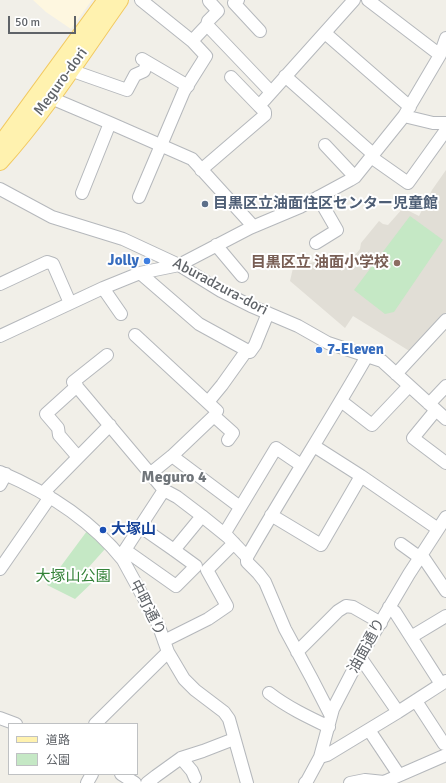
<!DOCTYPE html>
<html>
<head>
<meta charset="utf-8">
<style>
  body { margin:0 }
  #map { position:relative; width:446px; height:783px; overflow:hidden; background:#f1efe8; font-family:Signika,"Noto Sans JP",sans-serif }
  canvas { display:block }
  .legend { position:absolute; left:8px; top:723px; width:130px; height:52px; box-sizing:border-box; background:#fff; border:1px solid #bfc1c3; margin:0; padding:5px 7px; list-style:none; font-size:12px; color:#5f6368 }
  .legend li { display:flex; align-items:center; gap:8px; height:20px }
  .legend b { width:20px; border:1px solid #bfc1c3 }
  .scale { position:absolute; left:8px; top:16px; width:68px; height:18px; box-sizing:border-box; border:2px solid #5f6368; border-top:0; padding-left:5px; font-size:12px; line-height:14px; white-space:nowrap; color:#5f6368; -webkit-text-stroke:3px #fff; paint-order:stroke }
</style>
</head>
<body>
<div id="map">
<canvas width="446" height="783"></canvas>
<ul class="legend">
<li><b style="height:5px;background:#fff2af"></b>道路</li>
<li><b style="height:11px;background:#c5e8c5"></b>公園</li>
</ul>
<div class="scale">50 m</div>
</div>
<script>
const g = document.querySelector('canvas').getContext('2d');
g.lineJoin = 'round';
function fill(path, color) { g.fillStyle = color; g.fill(path, 'evenodd'); }
function trace(path, color, width, dash) { g.strokeStyle = color; g.lineWidth = width; g.lineCap = dash ? 'butt' : 'round'; g.setLineDash(dash || []); g.stroke(path); }
function write(font, color, halo, rows, align = 'center') {
  g.font = font + ' Signika,"Noto Sans JP",sans-serif'; g.lineWidth = 4; g.setLineDash([]); g.textBaseline = 'middle'; g.strokeStyle = halo; g.fillStyle = color; for (const [text, x, y, turn = 0] of rows) {
    g.save(); g.translate(x, y); g.rotate((+turn || 0) * Math.PI / 180); g.textAlign = isNaN(turn) ? turn : align; if (halo) g.strokeText(text, 0, 0); g.fillText(text, 0, 0); g.restore();
  }
}
fill(new Path2D(`
  M33 0H92L71 29 46 12Z`), '#fef7e0');
fill(new Path2D(`
  M446 170V312L442 319 411 352 353 316 345 328 290 281 293 268 324 259 342 271 360 249 361 243 379 221 383 224 388 225 403 208 419 216 432 190Z`), '#e1ded6');
fill(new Path2D(`
  M410 216 443 240 394 312 385 314 354 290Z
  M87 531 105 549 88 568 96 579 75 599 47 585Z`), '#c5e8c5');
const minor = new Path2D(`
  M141 0 192 41 207 25 271 92
  M238 0 234 3 260 31
  M368 0 440 55
  M207 25 208 21 218 11 209 1 210 0
  M325 33 410 107
  M142 59 188 86
  M70 70 127 90 135 75 144 71 147 63
  M285 76 373 154
  M231 77 259 106
  M51 98 110 123 192 159 253 226
  M404 116 433 123H446
  M325 145 355 177
  M371 157 408 183 446 130
  M201 170 265 115V112L259 106 354 0
  M0 189 52 217 123 239 179 265 221 291 251 306 298 326 328 343 382 361 446 419
  M82 193 110 123
  M139 197 184 91 206 56 192 41
  M316 243 337 230 318 197
  M216 245 242 276
  M140 273 199 324 250 352 255 345 268 313
  M0 284 47 262 53 264 70 303
  M103 288 121 314
  M135 335 217 411 214 416 172 456 151 473
  M0 336 103 288 140 273 179 265 250 228 300 207 350 180 355 177 404 116 440 55 446 38
  M107 355 73 382 164 490 177 497 202 516 228 537 247 557V562L258 573 265 582 285 629 312 679 331 716
  M396 374 446 320
  M77 386 46 414 58 428 59 435 78 457
  M341 401 372 425 409 386
  M208 402 222 385 247 350
  M429 404 446 386
  M436 410 413 438 446 463
  M214 416 233 433 228 440
  M314 446 361 476 438 529
  M172 456 240 507
  M0 472C47 492 91 520 123 560L158 624 168 652 184 679 195 690 224 712 229 719 247 783
  M0 485 6 474
  M43 493 110 425
  M271 515 321 545 361 476
  M224 534 226 531 276 448 301 465
  M401 544 419 557
  M125 550 176 586 196 566 174 550 141 527
  M174 550 202 516
  M421 554 446 591
  M121 555 123 553 164 490
  M247 557C286 489 328 424 367 356
  M0 569 50 497
  M389 607 395 612 441 684
  M411 637 446 616
  M164 641 208 619 227 606 207 570 234 543
  M297 652 338 611 346 606 353 607 381 623
  M360 657 398 712
  M269 693C287 707 308 717 329 727
  M416 701 444 744
  M0 718 16 724
  M95 724 168 652
  M369 730 399 775
  M320 757 327 755 398 712 446 681
  M181 758 192 771 195 778
  M121 774 135 783
  M87 783 92 774
  M147 783 156 776 181 758 203 751 234 739
  M305 783 307 781 320 757 333 709 360 657 409 574 446 517
  M350 783 365 780 384 782 446 755`);
const major = new Path2D(`
  M0 145 106 0
  M0 162C45 112 81 55 120 0`);
trace(minor, '#b5b8bc', 14);
trace(major, '#f2c960', 18);
trace(minor, '#fff', 12);
trace(major, '#fff2af', 16);
for (const [x, y, r, color] of [
  [205,204,4,"#5c6f8a"],
  [147,261,4,"#3f7fe0"],
  [397,263,4,"#8d6e63"],
  [319,350,4,"#3f7fe0"],
  [103,530,4,"#1a4fb4"]
]) { const dot = new Path2D(); dot.arc(x, y, r, 0, 2 * Math.PI); g.fillStyle = color; g.fill(dot); trace(dot, '#fff', 1.5); }
write('15px', '#5f6368', '#fff', [
  ["Meguro-dori",61,82,-54],
  ["Aburadzura-dori",220,287,28],
  ["中町通り",147,608,63],
  ["油面通り",367,646,-61]
]);
write('bold 15px', '#4e5e75', '#fff', [
  ["目黒区立油面住区センター児童館",213,204]
], 'left');
write('bold 15px', '#366cbe', '#fff', [
  ["Jolly",139,261],
  ["7-Eleven",327,350,"left"]
], 'right');
write('bold 15px', '#785e54', '#fff', [
  ["目黒区立 油面小学校",389,263]
], 'right');
write('bold 15px', '#164399', '#fff', [
  ["大塚山",111,530]
], 'left');
write('15px', '#348238', '#fff', [
  ["大塚山公園",73,577]
]);
write('bold 16px', '#70757a', '#fff', [
  ["Meguro 4",174,478]
]);
</script>
</body>
</html>
